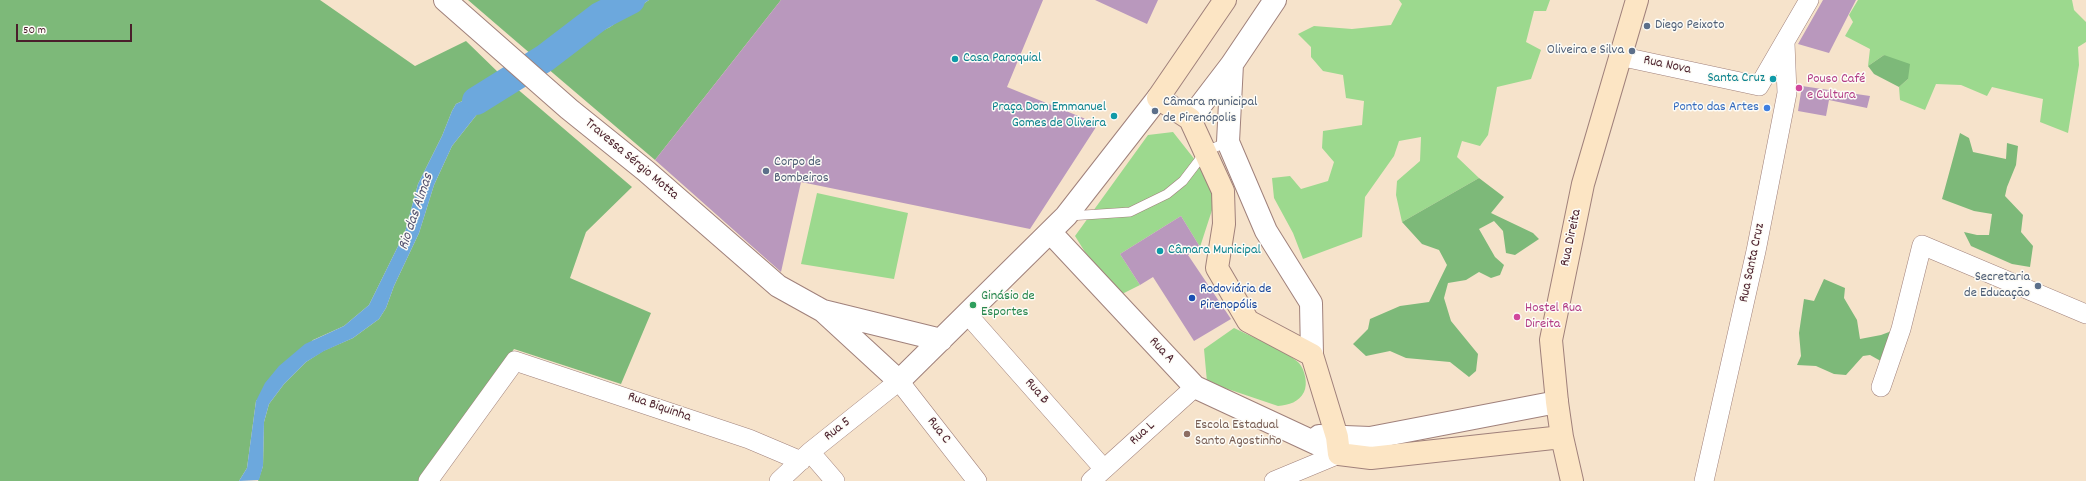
<!DOCTYPE html>
<html>
<head>
<meta charset="utf-8">
<style>
  body { margin:0 }
  #map { position:relative; width:2086px; height:481px; overflow:hidden; background:#f6e3cb; font-family:Dekko,sans-serif }
  canvas { display:block }
  .scale { position:absolute; left:16px; top:24px; width:116px; height:18px; box-sizing:border-box; border:2px solid #4a1f2b; border-top:0; padding-left:5px; font-size:12px; line-height:14px; white-space:nowrap; color:#4a1f2b; -webkit-text-stroke:3px #fdfcf7; paint-order:stroke }
</style>
</head>
<body>
<div id="map">
<canvas width="2086" height="481"></canvas>
<div class="scale">50 m</div>
</div>
<script>
const g = document.querySelector('canvas').getContext('2d');
g.lineJoin = 'round';
function fill(path, color) { g.fillStyle = color; g.fill(path, 'evenodd'); }
function trace(path, color, width, dash) { g.strokeStyle = color; g.lineWidth = width; g.lineCap = dash ? 'butt' : 'round'; g.setLineDash(dash || []); g.stroke(path); }
function write(font, color, halo, rows, align = 'center') {
  g.font = font + ' Dekko,sans-serif'; g.lineWidth = 3; g.setLineDash([]); g.textBaseline = 'middle'; g.strokeStyle = halo; g.fillStyle = color; for (const [text, x, y, turn = 0] of rows) {
    g.save(); g.translate(x, y); g.rotate((+turn || 0) * Math.PI / 180); g.textAlign = isNaN(turn) ? turn : align; if (halo) g.strokeText(text, 0, 0); g.fillText(text, 0, 0); g.restore();
  }
}
fill(new Path2D(`
  M1399 0H1550L1546 11H1534L1526 42 1541 50 1531 79 1497 87 1488 135 1480 146 1462 141 1457 157 1479 178 1402 222 1396 195 1397 181 1420 161 1421 137 1399 141 1394 156 1365 197 1362 237 1303 259 1293 233 1274 198 1272 178 1290 176 1301 189 1328 181 1334 162 1322 148 1323 131 1362 125 1364 101 1346 98 1343 75 1323 71 1311 57V47L1298 34 1314 26 1352 29 1391 25 1402 4Z
  M1858 0H2072L2074 10 2086 22V42L2078 47 2079 65 2068 133 2040 122 2043 99 1992 87 1987 96 1961 85 1936 84 1925 110 1900 100 1899 87 1908 79 1884 55 1868 66 1870 49 1845 36 1853 22 1849 15Z
  M1173 132 1214 184 1213 207 1200 247 1181 216 1120 254 1140 285 1120 295 1085 252 1075 236 1148 135Z
  M817 193 908 213 894 279 801 264Z
  M1234 328C1250 336 1287 351 1299 363 1305 370 1308 384 1304 392 1299 402 1289 405 1278 406L1207 382 1204 349Z`), '#9cd98e');
fill(new Path2D(`
  M0 0H320L415 66 466 41 502 76 491 80 473 96 456 104 452 111 442 136 418 184 405 232 369 305 344 326 313 340 256 401 247 468 239 481H0Z
  M468 0H605L553 35 532 55Z
  M649 0H781L655 160 547 68 581 41 610 27Z
  M1884 55 1910 64 1908 79 1899 87 1874 74 1868 66Z
  M515 87 632 187 586 232 570 278 651 313 621 384 514 349 420 481H258L263 466 264 422 269 404 284 384 306 362 323 351 353 338 379 319 386 308 394 286 419 233 434 185 452 146 478 113Z
  M1960 133 1969 138 1973 152 2006 159 2007 143 2018 146 2016 165 2007 187 2005 196 2023 215 2021 232 2033 246 2030 267 2012 264 1971 246 1964 232 1977 235H1989L1992 214 1974 211 1942 199Z
  M1479 178 1504 197 1491 213 1533 233 1539 239 1515 255 1506 253 1503 231 1494 221 1479 229 1495 257 1504 265 1500 275 1491 278 1479 272 1466 280 1448 283 1444 298 1451 321 1478 354 1476 371 1469 377 1450 362 1406 358 1390 351 1366 356 1353 344 1368 329 1370 319 1400 306 1429 302 1447 265 1439 250 1422 244 1402 222Z
  M1824 279 1845 288 1844 298 1857 320 1860 339 1881 335 1897 329 1886 364 1870 355 1863 356 1846 375 1834 374 1816 366 1797 365 1801 356 1799 333 1804 299 1814 301Z`), '#7db979');
fill(new Path2D(`
  M605 0H649L610 27 581 41 547 68 532 55 553 35Z
  M502 76 515 87 478 113 452 146 434 185 419 233 394 286 386 308 379 319 353 338 324 351 306 362 284 384 269 404 264 422 263 466 259 480 239 481 247 468 256 401 265 383 279 366 305 344 344 326 369 305 405 232 418 184 442 136 452 111 456 104 473 96 491 80Z`), '#6ca8dd');
trace(new Path2D(`
  M476 101 545 58 600 16 631 0`), '#6ca8dd', 28);
fill(new Path2D(`
  M781 0H1043L1007 87 1098 124 1030 229 801 182 781 272 655 160Z
  M1095 0H1158L1147 24Z
  M1823 0H1856L1829 53 1798 44Z
  M1802 86 1822 89 1870 96 1867 108 1829 100 1826 116 1798 111Z
  M1181 216 1200 247 1188 255 1231 319 1194 341 1153 277 1140 285 1120 254Z`), '#b998bd');
const service = new Path2D(`
  M1069 216 1130 212 1167 194 1183 181 1206 151 1228 142`);
const minor = new Path2D(`
  M1619 56 1759 86 1809 0
  M968 315 1104 469
  M1881 387 1901 329 1922 245 2086 314
  M810 452 835 481
  M428 481 515 361 749 439 801 461
  M779 481 810 452 899 381 977 481
  M1091 481 1195 387
  M1274 481 1339 454
  M1704 481 1756 251 1787 93 1785 43`);
const tertiary = new Path2D(`
  M445 0 569 109 646 171 778 286 823 311 941 340
  M1232 64 1228 142 1266 231 1311 303 1312 355
  M1190 119 1232 64 1275 0
  M1050 232 1195 387 1339 454
  M824 312 899 381 1066 216 1158 98
  M1319 436 1370 438 1557 402`);
const secondary = new Path2D(`
  M1225 0 1158 98 1190 119 1223 191 1224 224 1217 268 1248 321 1312 355 1337 437 1339 454 1371 458 1562 437
  M1572 481 1562 437 1557 402 1551 340 1583 184 1637 0`);
trace(service, '#a0817b', 10);
trace(minor, '#a0817b', 20);
trace(tertiary, '#a0817b', 24);
trace(secondary, '#a0817b', 24);
trace(service, '#fff', 9);
trace(minor, '#fff', 19);
trace(tertiary, '#fff', 22);
trace(secondary, '#fce5c4', 22);
for (const [x, y, r, color] of [
  [1647,26,4,"#5c6f8a"],
  [1632,51,4,"#5c6f8a"],
  [955,59,4,"#0f9aa8"],
  [1773,79,4,"#0f9aa8"],
  [1799,88,4,"#d1479c"],
  [1767,108,4,"#3f7fe0"],
  [1155,111,4,"#5c6f8a"],
  [1114,116,4,"#0f9aa8"],
  [766,171,4,"#5c6f8a"],
  [1160,251,4,"#0f9aa8"],
  [2038,286,4,"#5c6f8a"],
  [1192,298,4,"#1a4fb4"],
  [973,305,4,"#2e9e5b"],
  [1517,317,4,"#d1479c"],
  [1187,434,4,"#8d6e63"]
]) { const dot = new Path2D(); dot.arc(x, y, r, 0, 2 * Math.PI); g.fillStyle = color; g.fill(dot); trace(dot, '#fdfcf7', 1.5); }
write('14px', '#4e5e75', '#fdfcf7', [
  ["Diego Peixoto",1655,26],
  ["Oliveira e Silva",1624,51,"right"],
  ["Câmara municipal",1163,103],
  ["de Pirenópolis",1163,119],
  ["Corpo de",774,163],
  ["Bombeiros",774,179],
  ["Secretaria",2030,278,"right"],
  ["de Educação",2030,294,"right"]
], 'left');
write('14px', '#0d838f', '#fdfcf7', [
  ["Casa Paroquial",963,59],
  ["Santa Cruz",1765,79,"right"],
  ["Praça Dom Emmanuel",1106,108,"right"],
  ["Gomes de Oliveira",1106,124,"right"],
  ["Câmara Municipal",1168,251]
], 'left');
write('14px', '#4a1f2b', '#fdfcf7', [
  ["Rua Nova",1667,66,12],
  ["Travessa Sérgio Motta",631,160,40],
  ["Rua Direita",1572,238,-78],
  ["Rua Santa Cruz",1753,263,-78],
  ["Rua A",1161,351,47],
  ["Rua B",1036,392,49],
  ["Rua Biquinha",659,408,19],
  ["Rua 5",838,430,-38],
  ["Rua C",938,431,52],
  ["Rua L",1143,434,-42]
]);
write('14px', '#b23c85', '#fdfcf7', [
  ["Pouso Café",1807,80],
  ["e Cultura",1807,96],
  ["Hostel Rua",1525,309],
  ["Direita",1525,325]
], 'left');
write('14px', '#366cbe', '#fdfcf7', [
  ["Ponto das Artes",1759,108]
], 'right');
write('14px', '#164399', '#fdfcf7', [
  ["Rodoviária de",1200,290],
  ["Pirenopólis",1200,306]
], 'left');
write('14px', '#27864d', '#fdfcf7', [
  ["Ginásio de",981,297],
  ["Esportes",981,313]
], 'left');
write('14px', '#785e54', '#fdfcf7', [
  ["Escola Estadual",1195,426],
  ["Santo Agostinho",1195,442]
], 'left');
write('italic 15px', '#585672', '#fdfcf7', [
  ["Rio das Almas",417,212,-71]
]);
</script>
</body>
</html>
